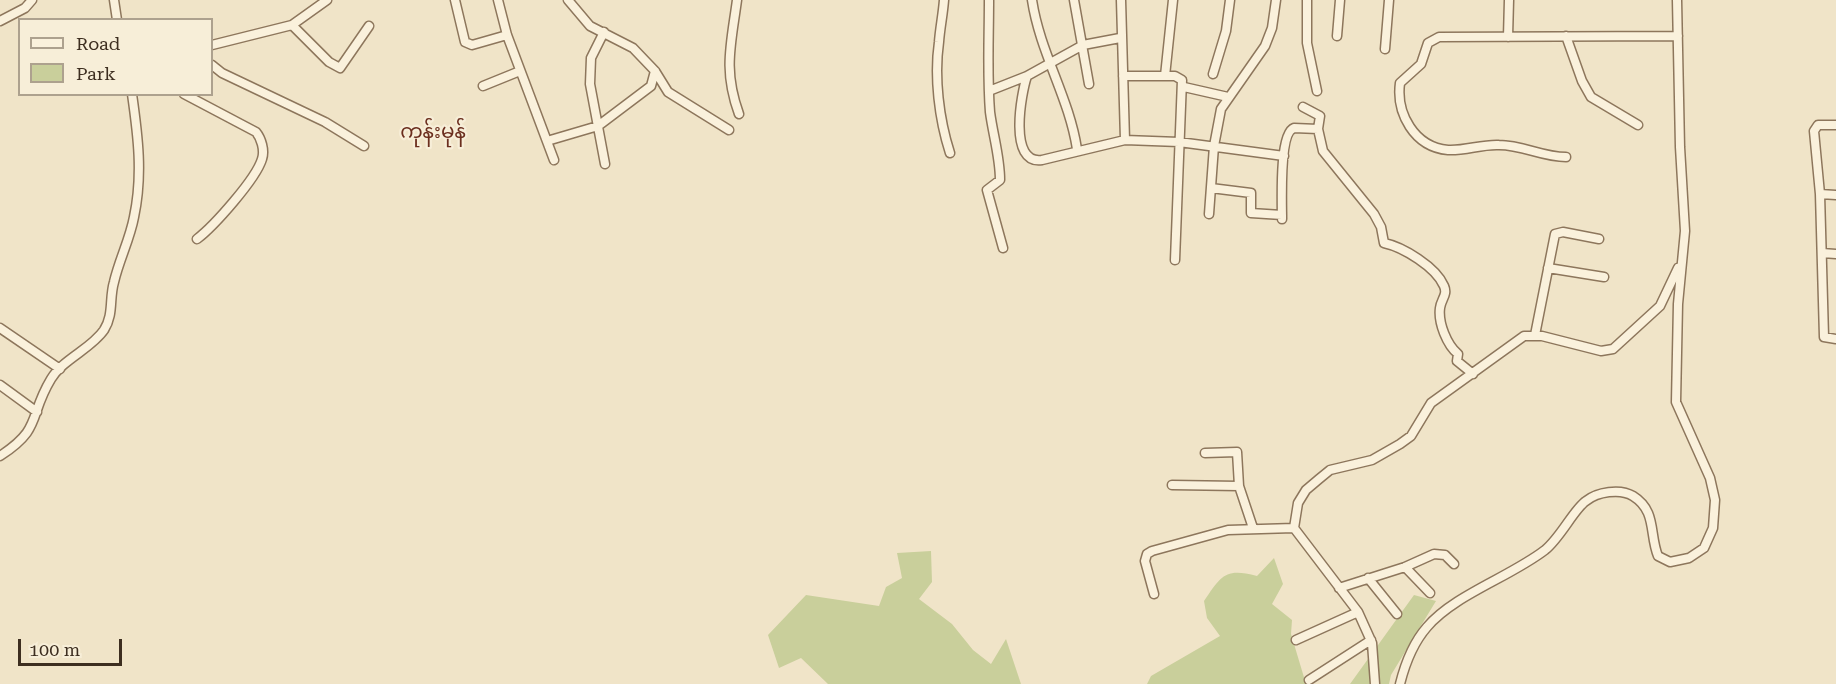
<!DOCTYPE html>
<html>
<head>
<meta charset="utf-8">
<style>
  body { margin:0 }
  #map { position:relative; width:1836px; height:684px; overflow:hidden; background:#f0e4c8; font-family:"Roboto Serif",serif }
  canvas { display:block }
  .legend { position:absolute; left:18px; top:18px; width:195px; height:78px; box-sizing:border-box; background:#f7eed8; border:2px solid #ada18e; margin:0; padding:8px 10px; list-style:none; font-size:18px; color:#3d2e20 }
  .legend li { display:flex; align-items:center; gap:12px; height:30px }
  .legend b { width:30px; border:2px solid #ada18e }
  .scale { position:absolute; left:18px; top:639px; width:104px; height:27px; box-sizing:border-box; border:3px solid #3d2e20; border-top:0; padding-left:8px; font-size:18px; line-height:21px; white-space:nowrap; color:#3d2e20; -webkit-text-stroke:4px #f7eed8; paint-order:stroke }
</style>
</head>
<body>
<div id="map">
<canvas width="1836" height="684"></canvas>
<ul class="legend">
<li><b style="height:8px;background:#faf1dc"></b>Road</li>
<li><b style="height:16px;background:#c9cf9b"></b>Park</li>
</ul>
<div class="scale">100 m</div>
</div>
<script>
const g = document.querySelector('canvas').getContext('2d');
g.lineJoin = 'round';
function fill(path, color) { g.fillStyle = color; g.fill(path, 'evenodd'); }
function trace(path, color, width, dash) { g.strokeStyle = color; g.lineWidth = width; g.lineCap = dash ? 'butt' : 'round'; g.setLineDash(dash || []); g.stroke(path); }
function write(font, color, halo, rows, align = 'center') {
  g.font = font + ' "Roboto Serif","Noto Sans Myanmar",serif'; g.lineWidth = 4.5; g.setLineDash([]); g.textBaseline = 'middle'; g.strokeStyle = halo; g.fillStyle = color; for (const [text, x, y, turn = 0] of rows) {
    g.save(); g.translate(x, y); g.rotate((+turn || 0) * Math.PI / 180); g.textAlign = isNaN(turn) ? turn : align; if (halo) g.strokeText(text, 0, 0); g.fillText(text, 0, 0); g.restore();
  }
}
fill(new Path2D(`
  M931 551 932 582 919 599 952 624 973 650 991 664 1006 639 1021 684H828L801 658 779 668 768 635 806 595 879 606 886 587 902 578 897 553Z
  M1274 558 1283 584 1272 604 1292 620 1291 634 1306 684H1147L1151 676 1220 636 1207 618 1204 601C1222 575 1225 568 1257 576Z
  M1414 595 1436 601 1391 675 1389 684H1350Z`), '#c9cf9b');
const street = new Path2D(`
  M114 0 117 20
  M455 0 465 42 472 45 507 35
  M498 0 507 35 554 160
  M568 0 590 26 633 48 655 71 668 92 729 130
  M737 0C731 45 723 70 739 114
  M944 0C943 14 940 28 939 42 934 77 939 119 950 153
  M989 0C989 37 987 74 990 112 993 135 1000 157 1000 180L987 190 1003 248
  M1032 0C1040 53 1069 97 1077 149
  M1074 0 1089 84
  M1121 0 1125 140
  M1307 0V43L1317 91
  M0 21 25 8 32 0
  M292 25 329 62 340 68 369 26
  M604 32 591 58 590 84 605 164
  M1337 36 1340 0
  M1566 36 1582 81 1591 97 1638 125
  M1508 37 1509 0
  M212 45 292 25 327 0
  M1385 49 1389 0
  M212 65 222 73 325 122 364 146
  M1213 74 1226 31 1230 0
  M1027 76C1021 94 1008 165 1042 160L1125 140 1179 142 1284 156
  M1123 76H1175L1182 80 1175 260
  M1165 76 1173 0
  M483 86 520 71
  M1184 87 1228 97
  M989 91 1027 76 1083 45 1120 38
  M184 94 256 132C261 138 265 150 262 159 256 179 214 226 197 239
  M1303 107 1320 116 1318 129 1323 151 1374 214 1381 227 1384 243C1403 247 1436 267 1444 286 1448 295 1441 299 1440 308 1438 323 1447 345 1458 354L1457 361 1473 374
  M1836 125H1818L1814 131 1820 194 1824 337 1836 339
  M547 141 598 126 651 86 655 71
  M1566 157C1542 157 1523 145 1499 145 1482 144 1465 151 1448 150 1414 147 1396 113 1400 83L1421 64 1428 43 1439 37 1678 36
  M1211 188 1251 193V213L1282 215
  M1820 194 1836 195
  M1209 214 1214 146 1221 109 1265 46 1272 28 1276 0
  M1282 219C1282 203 1279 133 1294 128L1318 129
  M1822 253 1836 254
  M1548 268 1604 277
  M0 328 60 369
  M1535 335 1555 234 1563 232 1599 239
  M0 385 37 412
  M1205 453 1237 452 1239 486 1253 528
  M0 456C43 428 28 417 51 379 63 359 91 349 104 330 114 314 109 299 114 282 119 260 130 239 134 217 143 175 138 136 132 94
  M1172 485 1239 486
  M1405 567 1430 593
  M1368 578 1397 614
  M1339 588 1405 567 1434 554 1445 555 1454 564
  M1154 594 1145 561 1147 554 1152 551 1228 530 1294 528
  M1296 640 1358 612
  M1309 680 1371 640
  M1375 684 1372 643 1358 612 1294 528 1298 503 1306 490 1319 479 1330 470 1372 460 1400 444 1411 436 1431 403 1524 336H1542L1601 351 1613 349 1660 306 1678 268
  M1400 684C1405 664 1413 643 1427 627 1454 595 1510 577 1545 550 1561 537 1574 509 1586 501 1597 492 1620 488 1633 496 1657 511 1649 534 1658 556L1670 562 1689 558 1704 548 1713 528 1715 500 1710 478 1676 402 1678 304 1685 231 1680 147 1677 0`);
trace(street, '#8d765c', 11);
trace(street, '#faf1dc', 8);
write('20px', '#6b2e1e', '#f7eed8', [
  ["ကုန်းမုန်",433,132]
]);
</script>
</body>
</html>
